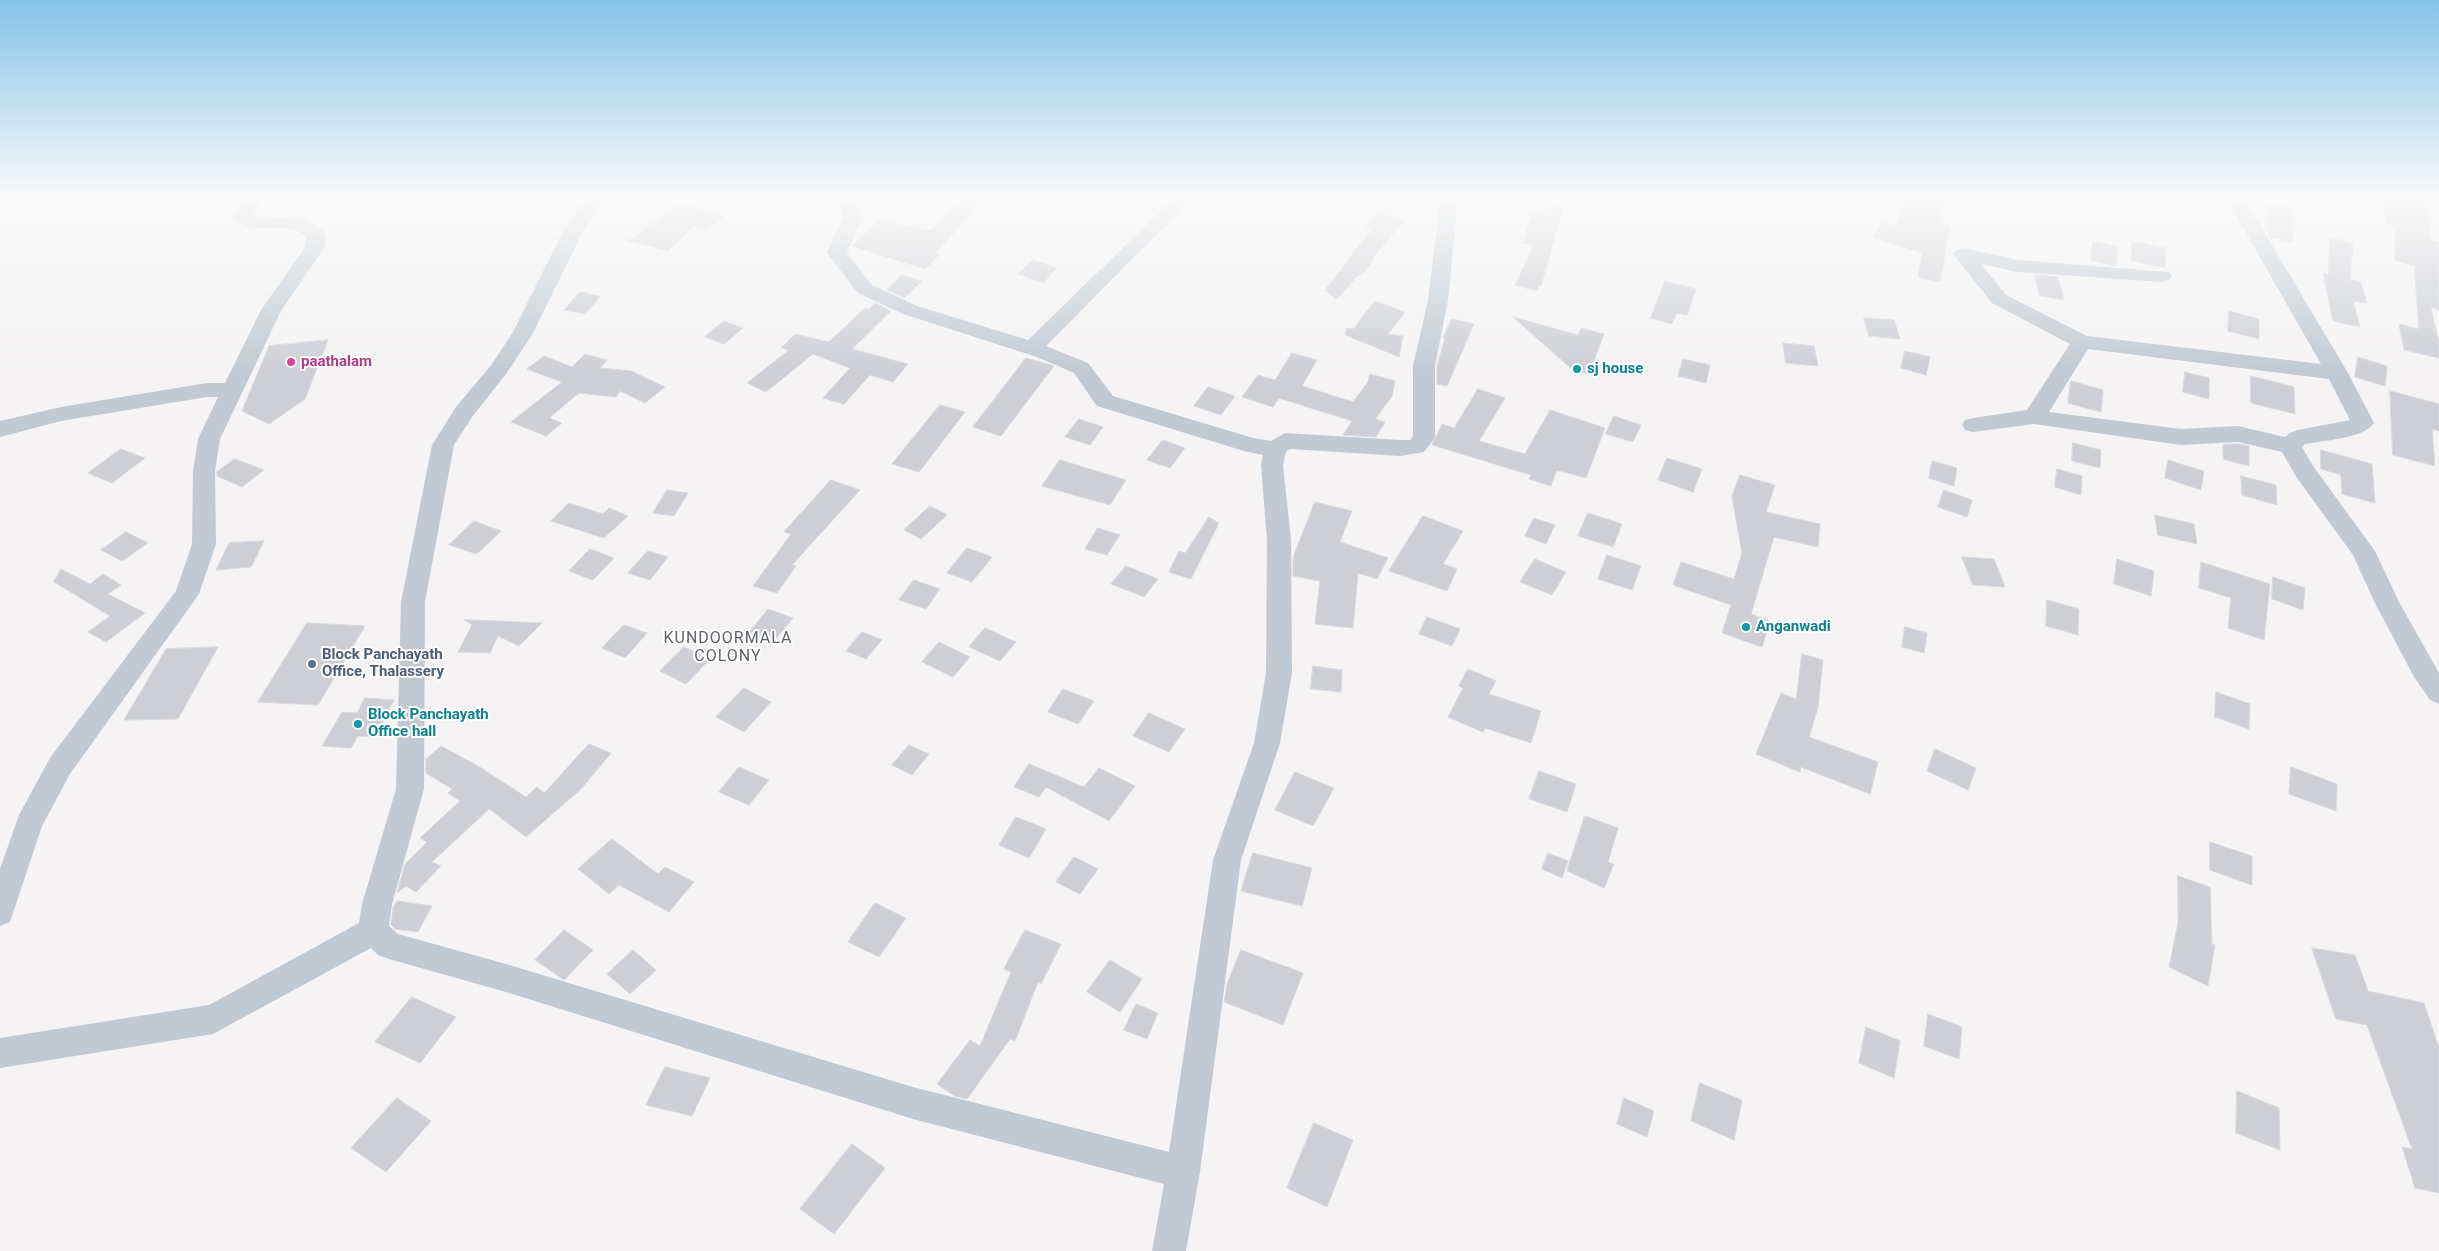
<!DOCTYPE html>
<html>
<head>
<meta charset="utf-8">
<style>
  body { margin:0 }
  canvas { display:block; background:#f5f3f3 }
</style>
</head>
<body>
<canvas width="2439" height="1251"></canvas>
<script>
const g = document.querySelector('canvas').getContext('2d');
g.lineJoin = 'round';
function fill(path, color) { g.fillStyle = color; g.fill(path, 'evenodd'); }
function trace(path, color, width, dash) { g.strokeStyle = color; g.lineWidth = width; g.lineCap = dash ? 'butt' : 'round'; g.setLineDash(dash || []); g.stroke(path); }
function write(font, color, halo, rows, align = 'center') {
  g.font = font + ' Roboto,sans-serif'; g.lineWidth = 4; g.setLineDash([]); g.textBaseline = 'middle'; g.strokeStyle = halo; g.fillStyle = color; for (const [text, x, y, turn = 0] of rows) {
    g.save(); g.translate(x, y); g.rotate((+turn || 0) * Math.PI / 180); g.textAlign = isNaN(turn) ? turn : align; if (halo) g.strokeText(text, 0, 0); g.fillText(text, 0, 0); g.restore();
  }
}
const building = new Path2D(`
  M962 198H974L980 203 936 253 940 254 925 269 852 246 879 220 931 231Z
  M1906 198H1946L1938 223 1950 226 1940 282 1918 277 1922 253 1873 237 1882 222 1895 226Z
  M2385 198H2426L2430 240 2439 242V310L2431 308 2439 343V358L2404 350 2399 324 2419 329 2414 266 2395 261 2396 226 2386 223Z
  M2266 202 2291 208 2293 242 2269 237Z
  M682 203 724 217 707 230 694 226 668 251 629 241Z
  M1554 205 1563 208 1541 286 1539 285 1537 291 1515 285 1534 245 1523 243 1532 213 1549 216Z
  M1379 212 1404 221 1372 259H1374L1361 276 1358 275 1336 300 1325 290 1371 230 1365 228Z
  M2330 238 2353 244 2350 280 2361 282 2367 303 2353 301 2360 327 2333 321 2323 273 2328 275Z
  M2093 241 2118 247 2116 266 2091 261Z
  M2132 241 2165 248V268L2132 261Z
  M1033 260 1057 268 1043 283 1018 274Z
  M902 275 922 281 904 298 887 290Z
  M2035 275 2058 277 2064 300 2040 296Z
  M1665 281 1696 289 1687 315 1677 313 1672 324 1651 318Z
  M580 292 601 296 585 314 564 310Z
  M1375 301 1405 312 1388 334 1403 336 1399 357 1345 335 1347 328 1353 329Z
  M875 303 891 311 852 349 908 364 893 382 870 375 844 404 823 398 850 368 813 354 766 392 747 383 789 350 781 348 795 334 829 342 865 308 869 309Z
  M2229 311 2259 319V339L2228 331Z
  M1513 317 1578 335 1581 328 1604 334 1589 374 1572 369Z
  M1864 318 1894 320 1900 339 1869 336Z
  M1452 319 1474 324 1447 386 1437 384V366L1445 338H1443Z
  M724 321 743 328 724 344 705 337Z
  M328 340 305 399 269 424 242 411 269 346Z
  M1783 343 1814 346 1818 366 1786 363Z
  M1905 351 1930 357 1926 375 1901 368Z
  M1292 353 1317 360 1302 386 1353 402 1368 382 1370 374 1395 381 1392 396 1375 419 1385 422 1376 437 1343 435 1352 421 1279 398 1273 407 1242 397 1258 375 1275 380Z
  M585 354 607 360 600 368 631 371 665 387 645 403 620 391 616 397 579 393 549 418 562 423 546 436 511 422 562 382 527 369 544 356 572 367Z
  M2358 357 2387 366 2385 386 2355 377Z
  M1026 358 1054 366 1001 436 973 427Z
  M1683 359 1710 365 1706 383 1678 376Z
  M2185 372 2209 378V399L2183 392Z
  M2251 376 2294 387 2295 414 2251 403Z
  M2071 381 2103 390 2101 412 2068 403Z
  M1208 387 1235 396 1221 415 1194 406Z
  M1478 389 1505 398 1479 441 1525 454 1550 410 1605 428 1586 478 1557 470 1551 486 1529 479 1531 475 1432 445 1442 424 1454 428Z
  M2390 391 2439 404V431L2432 429 2435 466 2393 455Z
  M940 405 965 412 919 472 892 464Z
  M1614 416 1641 425 1633 442 1606 434Z
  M1079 419 1103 427 1090 445 1065 437Z
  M1163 440 1185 448 1170 468 1147 460Z
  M2073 443 2101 450 2100 468 2072 461Z
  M2238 444 2249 446V466L2223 459V445Z
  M121 449 145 458 112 483 88 473Z
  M2321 450 2372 464 2375 503 2342 494 2341 475 2321 469Z
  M1667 458 1702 469 1693 492 1658 480Z
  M235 459 264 470 242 487 217 476V472Z
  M1060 460 1126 480 1110 505 1042 486Z
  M2168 460 2204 471 2201 490 2165 478Z
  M1932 461 1957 468 1954 486 1929 478Z
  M2057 469 2082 476 2081 495 2055 487Z
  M1740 475 1775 485 1766 512 1820 524 1818 547 1774 537 1751 614 1770 621 1762 647 1722 633 1731 605 1673 585 1681 562 1734 579 1742 553 1732 497Z
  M2241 476 2276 485 2277 505 2242 495Z
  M831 480 860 490 792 565 796 566 777 593 753 586 791 534 784 532Z
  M667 490 688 493 674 516 653 513Z
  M1944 490 1972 500 1967 517 1938 507Z
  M1315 502 1352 511 1340 542 1388 558 1377 579 1358 573 1353 628 1315 624 1320 581 1293 576V558Z
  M569 503 603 514 609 508 628 516 604 538 551 521Z
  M930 506 947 515 921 539 904 530Z
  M1588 513 1622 524 1613 547 1578 536Z
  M2155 515 2194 524 2197 544 2158 535Z
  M1423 516 1463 531 1443 564 1457 569 1447 591 1389 571Z
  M1209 517 1219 523 1191 579 1169 572 1179 551 1185 553Z
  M1534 518 1555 525 1546 544 1525 536Z
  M474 521 501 531 477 554 449 545Z
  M1098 528 1120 535 1107 555 1085 549Z
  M126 532 148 543 122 561 101 550Z
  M264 541 251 567 216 570 229 543Z
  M967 548 992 557 972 582 947 573Z
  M590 549 614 558 593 580 569 571Z
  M648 551 668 557 650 580 628 573Z
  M1607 555 1641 566 1632 590 1598 579Z
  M1962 557 1994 559 2005 587 1973 585Z
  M1535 559 1566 572 1552 595 1520 582Z
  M2117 559 2154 571 2151 596 2114 584Z
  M2201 562 2270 584 2264 640 2228 628 2231 598 2199 588Z
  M1126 566 1158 579 1144 597 1111 584Z
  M61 569 90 584 103 574 121 585 108 594 145 613 106 642 88 632 110 616 54 582Z
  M2273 577 2305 588 2303 610 2272 599Z
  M914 580 940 589 926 609 899 600Z
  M2047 600 2079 609 2078 635 2046 626Z
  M768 609 793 618 772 643 748 634Z
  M1427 617 1460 629 1452 646 1419 634Z
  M464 620H474L542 623 519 646 498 636 490 653 458 652 472 625Z
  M307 623 365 626 318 705 258 702Z
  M624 625 647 633 625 658 602 648Z
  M1905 627 1927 633 1924 653 1902 647Z
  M985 628 1016 642 1000 661 969 647Z
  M862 632 882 640 866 659 846 651Z
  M939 642 970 657 953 677 922 662Z
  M218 647 178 719 124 720 166 649Z
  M684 647 710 659 686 684 660 671Z
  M1802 654 1823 660 1818 707 1809 737 1878 762 1870 794 1801 767 1800 772 1756 754 1781 693 1796 699Z
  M1313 666 1342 670 1341 692 1311 689Z
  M1468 669 1496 681 1489 694 1541 711 1531 743 1485 728 1483 732 1448 717 1463 688 1459 686Z
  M744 688 771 702 744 732 716 717Z
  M1063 689 1094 701 1078 724 1048 712Z
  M2216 692 2250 704 2249 729 2215 717Z
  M365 698 394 700 375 737 358 736 351 748 322 746 342 712 357 713Z
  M1149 713 1185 729 1169 752 1133 736Z
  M589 744 611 753 581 789 526 837 489 809 432 862 441 866 416 892 406 886 397 893 405 864 427 842 420 838 460 801 448 793 452 789 426 773V759L441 746 478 766 526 797 537 787 544 793Z
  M909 745 929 754 912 775 892 765Z
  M1935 749 1976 768 1968 790 1927 771Z
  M1029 764 1084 787 1099 768 1135 786 1109 821 1046 787 1039 797 1014 787Z
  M739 767 769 780 749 805 719 792Z
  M2291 767 2337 784 2336 811 2289 794Z
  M1539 771 1576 784 1567 812 1529 799Z
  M1295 772 1334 788 1313 826 1275 810Z
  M1585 816 1618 828 1608 862 1614 864 1604 888 1567 871Z
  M1016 817 1046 829 1029 858 999 845Z
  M612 839 658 874 665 867 694 882 669 912 619 885 609 894 578 869Z
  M2210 842 2252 856V885L2210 870Z
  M1253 853 1312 868 1302 906 1241 891Z
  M1548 853 1568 861 1562 878 1542 869Z
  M1074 857 1098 869 1080 894 1056 882Z
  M2178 876 2210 887 2212 944 2215 945 2208 986 2169 967 2178 923Z
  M397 901 432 906 418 932 395 929 391 925 393 908Z
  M875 903 906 918 879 957 848 942Z
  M564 930 593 950 564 980 535 960Z
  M1025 930 1061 944 1041 984 1038 982 1015 1041 1010 1039 967 1099 955 1096 937 1084 970 1040 980 1046 1011 972 1004 969Z
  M2312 948 2355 955 2368 991 2424 1003 2439 1048V1193L2415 1188 2402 1147 2412 1149 2367 1025 2336 1019Z
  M633 950 656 970 630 994 607 974Z
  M1241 950 1303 973 1283 1025 1224 1002 1227 984Z
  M1110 960 1142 979 1120 1012 1087 992Z
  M412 997 456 1017 420 1063 375 1042Z
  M1136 1004 1158 1013 1147 1039 1124 1030Z
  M1928 1014 1962 1027 1959 1059 1924 1046Z
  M1866 1027 1900 1041 1894 1078 1859 1063Z
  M665 1067 710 1078 692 1116 646 1105Z
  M1700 1083 1742 1100 1734 1140 1691 1121Z
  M2237 1091 2279 1108 2280 1150 2236 1133Z
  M397 1098 431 1121 386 1172 351 1148Z
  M1624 1098 1654 1111 1647 1137 1617 1124Z
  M1314 1123 1353 1140 1327 1207 1287 1188Z
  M852 1144 885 1168 834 1234 800 1209Z`);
fill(building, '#cdcfd5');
trace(building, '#d7d9de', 1);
fill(new Path2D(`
  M247 198H265L253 214 255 216 305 220 323 230 326 234 325 247 281 311 220 439 215 471 216 544 199 594 70 774 42 826 10 922 0 926V869L19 815 50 758 176 591 192 544 193 471 198 439 218 397H207L61 421 0 437V421L61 407 207 383H225L261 310 305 247 306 236C302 234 297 230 292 229 274 226 245 234 233 216Z
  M585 198H603L583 231 533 333 506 374 472 417 454 445 425 602 424 789 392 904 389 926 398 934 506 964 913 1087 1169 1152 1213 860 1254 743 1266 673 1267 540 1261 465 1263 455 1244 451 1097 406 1074 373 1037 357 903 314 858 293 827 253 843 217 842 211 829 198H849L860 209 861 217 847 253 872 285 917 306 1028 340 1174 198H1193L1046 346 1088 363 1113 396 1253 438 1271 441 1285 433 1400 440H1410L1413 436V366L1428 300 1439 211 1436 198H1454L1457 211 1448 300 1435 366V438L1424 452 1400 456 1290 449 1286 452 1283 465 1291 540 1292 673 1280 743 1241 860 1200 1172 1186 1251H1152L1164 1184 913 1119 506 992 389 959 378 955 371 948 213 1034 0 1068V1038L209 1005 359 923 362 904 396 789 401 602 432 445 456 407 492 364 513 332 563 231Z
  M2226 198H2244L2348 373 2374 423C2365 438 2322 441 2305 444L2302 447 2313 466 2375 551 2399 602 2439 673V704L2430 700 2414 677 2375 603 2353 555 2297 478 2282 452 2238 442 2181 445 2034 424 1973 432 1965 430 1962 425 1965 420 1973 418 2027 410 2070 344 1992 303 1953 254 1956 250 1963 248 2018 260 2169 272 2172 276 2169 280 2162 282 2018 272 1981 264 2006 295 2087 336 2321 364ZM2088 349 2329 379 2350 420 2298 430 2290 433 2285 437 2238 426 2181 429 2049 412Z`), '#c1cad2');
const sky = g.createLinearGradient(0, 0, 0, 373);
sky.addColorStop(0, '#85c3ea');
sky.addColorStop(0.53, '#fafafa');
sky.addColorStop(1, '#fafafa00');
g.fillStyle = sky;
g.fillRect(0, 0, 2439, 373);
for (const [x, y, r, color] of [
  [291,362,5,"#d1479c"],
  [1577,369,5,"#0f9aa8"],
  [1746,627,5,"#0f9aa8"],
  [312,664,5,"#5c6f8a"],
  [358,724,5,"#0f9aa8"]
]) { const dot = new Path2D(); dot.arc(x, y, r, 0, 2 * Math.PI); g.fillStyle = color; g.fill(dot); trace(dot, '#fff', 2); }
write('bold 15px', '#b23c85', '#fff', [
  ["paathalam",301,362]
], 'left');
write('bold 15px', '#0d838f', '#fff', [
  ["sj house",1587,369],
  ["Anganwadi",1756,627],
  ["Block Panchayath",368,715],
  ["Office hall",368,732]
], 'left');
write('bold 15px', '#4e5e75', '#fff', [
  ["Block Panchayath",322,655],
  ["Office, Thalassery",322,672]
], 'left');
g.letterSpacing = '1px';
write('16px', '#5f6368', '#fff', [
  ["KUNDOORMALA",728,639],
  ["COLONY",728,657]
]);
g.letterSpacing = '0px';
</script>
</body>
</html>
